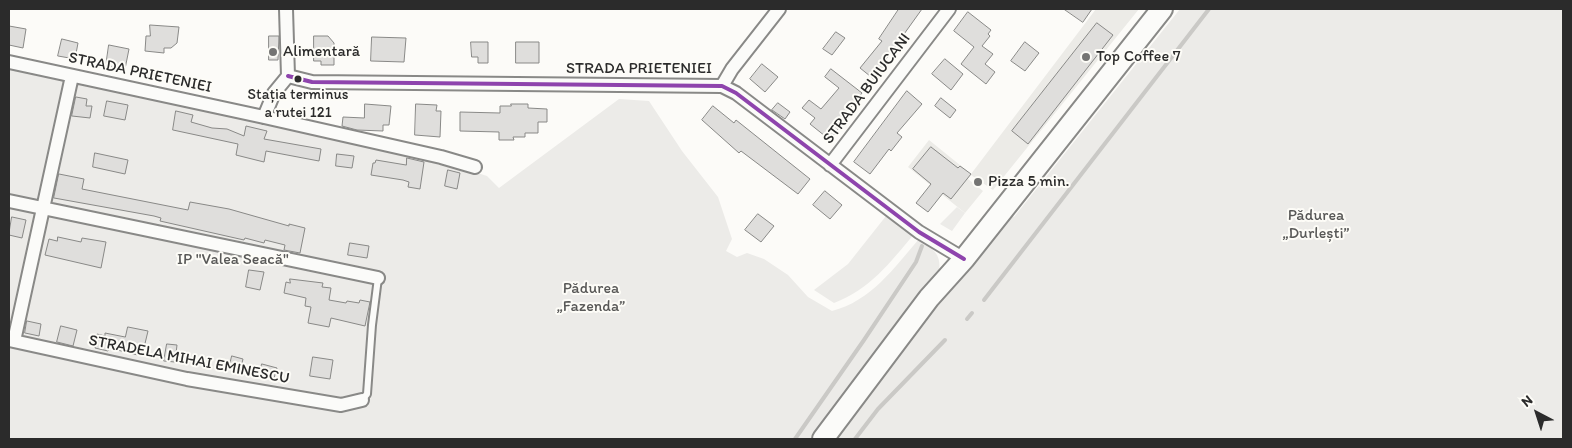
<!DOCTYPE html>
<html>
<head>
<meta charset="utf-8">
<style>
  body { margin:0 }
  #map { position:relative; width:1572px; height:448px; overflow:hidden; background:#fcfbf8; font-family:Itim,sans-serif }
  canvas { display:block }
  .frame { position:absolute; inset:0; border:10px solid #2b2b2b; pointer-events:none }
  .north { position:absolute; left:1512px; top:388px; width:50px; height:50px; -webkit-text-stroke:4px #fdfcf7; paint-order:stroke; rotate:320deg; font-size:14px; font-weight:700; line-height:20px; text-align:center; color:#2b2b2b }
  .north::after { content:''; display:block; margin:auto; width:18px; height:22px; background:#2b2b2b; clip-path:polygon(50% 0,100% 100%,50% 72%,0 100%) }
</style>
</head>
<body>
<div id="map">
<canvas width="1572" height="448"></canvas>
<div class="frame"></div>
<div class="north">N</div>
</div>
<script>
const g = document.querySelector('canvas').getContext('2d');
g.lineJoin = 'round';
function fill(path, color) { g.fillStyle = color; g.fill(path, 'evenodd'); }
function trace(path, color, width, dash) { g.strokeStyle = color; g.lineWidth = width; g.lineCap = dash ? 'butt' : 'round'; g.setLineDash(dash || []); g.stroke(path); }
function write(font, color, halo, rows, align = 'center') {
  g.font = font + ' Itim,sans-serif'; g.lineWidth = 4; g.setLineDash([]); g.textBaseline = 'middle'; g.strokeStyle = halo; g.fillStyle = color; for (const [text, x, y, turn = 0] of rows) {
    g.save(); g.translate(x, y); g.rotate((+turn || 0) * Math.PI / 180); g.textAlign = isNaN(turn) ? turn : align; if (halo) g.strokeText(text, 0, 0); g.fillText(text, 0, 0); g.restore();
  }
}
fill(new Path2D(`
  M1096 9H1139L993 190 971 175 968 179 983 191 965 213 908 167 929 140 971 174Z`), '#ecebe7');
fill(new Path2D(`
  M1180 9H1563V439H834L1009 213 1014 217Z
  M9 69 456 166 487 176 499 188 619 99 649 101 682 151 718 197 732 239 726 251 737 257 747 253 764 259 788 275 808 297 832 311C871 301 894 268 919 239 931 248 942 253 939 271L810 439H9Z
  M957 207 965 213 952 231 940 224Z
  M886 216 914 234C890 263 870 289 834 303L814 290 848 264Z`), '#ecebe8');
trace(new Path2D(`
  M984 300 1209 9
  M967 319 972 313
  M795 439 864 340 916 262 922 246
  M855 439 878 409 945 340`), '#cac9c6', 4);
const building = new Path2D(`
  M899 9H922L884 62 888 64 875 80 860 68 882 41 879 39Z
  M1064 9H1092L1083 22Z
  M968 12 991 30 988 34 990 36 982 46 993 54 985 64 995 72 986 84 961 64 974 47 954 31Z
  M1097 23 1113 35 1028 144 1012 131Z
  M150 25 179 27 177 43 171 48H164V53L145 51 146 36H150Z
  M9 26 26 29 23 48 9 45Z
  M836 32 845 38 832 55 823 49Z
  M269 36H279L278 60H269Z
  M314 36H328L334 43V65H321V61H314Z
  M372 37 406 38 404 62 371 61Z
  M62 39 78 43 75 59 58 56Z
  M471 42H488V63H478V57H472Z
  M516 42H539V63H516Z
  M1025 42 1039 53 1025 71 1011 61Z
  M109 45 129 49 125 69 106 66Z
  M945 59 963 74 951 90 932 74Z
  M762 64 778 77 765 92 750 79Z
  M831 69 862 93 839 123 841 125 830 140 810 124 815 118 802 108 809 100 821 109 839 88 825 77Z
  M907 91 922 104 897 133 902 137 891 151 889 149 870 174 854 162Z
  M76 97 87 99 86 106H92L90 118 72 116Z
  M941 98 956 110 950 118 935 106Z
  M107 101 128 105 125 120 104 116Z
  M778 103 790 112 785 119 772 110Z
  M365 104 391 106 389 125H383V131L357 130 342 126 343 117 364 118Z
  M416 104 437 105 436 111H441L440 137 415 135Z
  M511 104H528V108L547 109V122H538V133H525V137H513L514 140H499V132L460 131V112L500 113V106H511Z
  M713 106 734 123 736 120 810 179 798 194 741 151 739 153 702 120Z
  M176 111 193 115 191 122 212 128 227 129 244 136 246 126 267 131 264 139 321 149 319 161 266 151 264 162 236 155 238 144 173 130Z
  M931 147 958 168 960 166 971 174 951 199 943 193 928 212 916 203 931 184 913 169Z
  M95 153 128 160 125 174 93 167Z
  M337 154 354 156 352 168 336 166Z
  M407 158 424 162 420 189 408 187 409 182 403 180 371 175 373 163H375L376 160 406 165Z
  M448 170 460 173 457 189 445 186Z
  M59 174 84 179 82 189 188 210 190 202 229 209 289 226V224L305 228 300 253 284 250 285 245 265 240 264 243 245 238 244 240 160 221 161 218 154 216 54 198Z
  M825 191 842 205 830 219 813 205Z
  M758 214 774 226 761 242 745 230Z
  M12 217 26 220 22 238 9 235Z
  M58 237 81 242 82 238 106 242 101 268 45 255 49 239 57 241Z
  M350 243 369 246 367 258 348 255Z
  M249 270 264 272 260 290 246 287Z
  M290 279 323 283 322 287 331 288 329 300 346 303 347 301 359 303 360 300 370 302 365 326 331 318 329 327 308 323 311 307 305 306 306 298 284 293 286 282 290 283Z
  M27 321 41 324 39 336 25 333Z
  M61 326 77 330 73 346 57 342Z
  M128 327 148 331 142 356 109 348 108 351 95 348 97 334 105 336V333L125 337Z
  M167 344 177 345 175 362 164 361Z
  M232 356 243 359 240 371 229 369Z
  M313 357 333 360 330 379 310 376Z
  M262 364 277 368 274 378 259 375Z`);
fill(building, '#dfdedc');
trace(building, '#898987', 1);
const service = new Path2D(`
  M362 400 367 394 372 325 378 278`);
const minor = new Path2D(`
  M286 9 288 76
  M9 62 264 117 441 157 475 167
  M288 76 312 82 722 86 736 93 919 232 964 259
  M722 86 732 69 779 9
  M264 117 274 93 288 76
  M830 165 949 9
  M9 201 378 278
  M9 340 187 379 341 405 362 400
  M14 341 72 76`);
const trunk = new Path2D(`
  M823 439 929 298 964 259 1162 9`);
trace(service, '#898987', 10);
trace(minor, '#898987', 16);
trace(trunk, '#898987', 24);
trace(service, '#fbfbf9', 6);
trace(minor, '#fbfbf9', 12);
trace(trunk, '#fbfbf9', 20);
trace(new Path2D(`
  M288 76 312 82 722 86 736 93 919 232 964 259`), '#8e44ad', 4);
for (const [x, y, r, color] of [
  [273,52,5,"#747473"],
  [1086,57,5,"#747473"],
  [298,79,4.5,"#2b2b2b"],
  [978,182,5,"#747473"]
]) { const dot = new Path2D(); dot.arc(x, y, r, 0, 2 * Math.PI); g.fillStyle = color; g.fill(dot); trace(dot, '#fdfcf7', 2); }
write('15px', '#2b2b2b', '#fdfcf7', [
  ["Stația terminus",298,95],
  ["a rutei 121",298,113]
]);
write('16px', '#2b2b2b', '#fdfcf7', [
  ["Alimentară",283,52],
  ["Top Coffee 7",1096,57],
  ["Pizza 5 min.",988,182]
], 'left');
write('16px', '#2b2b2b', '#fdfcf7', [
  ["STRADA PRIETENIEI",639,69],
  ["STRADA PRIETENIEI",140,73,12],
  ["STRADA BUIUCANI",867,89,-53],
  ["STRADELA MIHAI EMINESCU",189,360,11]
]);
write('16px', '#585857', '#fdfcf7', [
  ["Pădurea",1316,216],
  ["„Durlești”",1316,234],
  ["IP \"Valea Seacă\"",233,260],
  ["Pădurea",591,289],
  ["„Fazenda”",591,307]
]);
</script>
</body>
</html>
